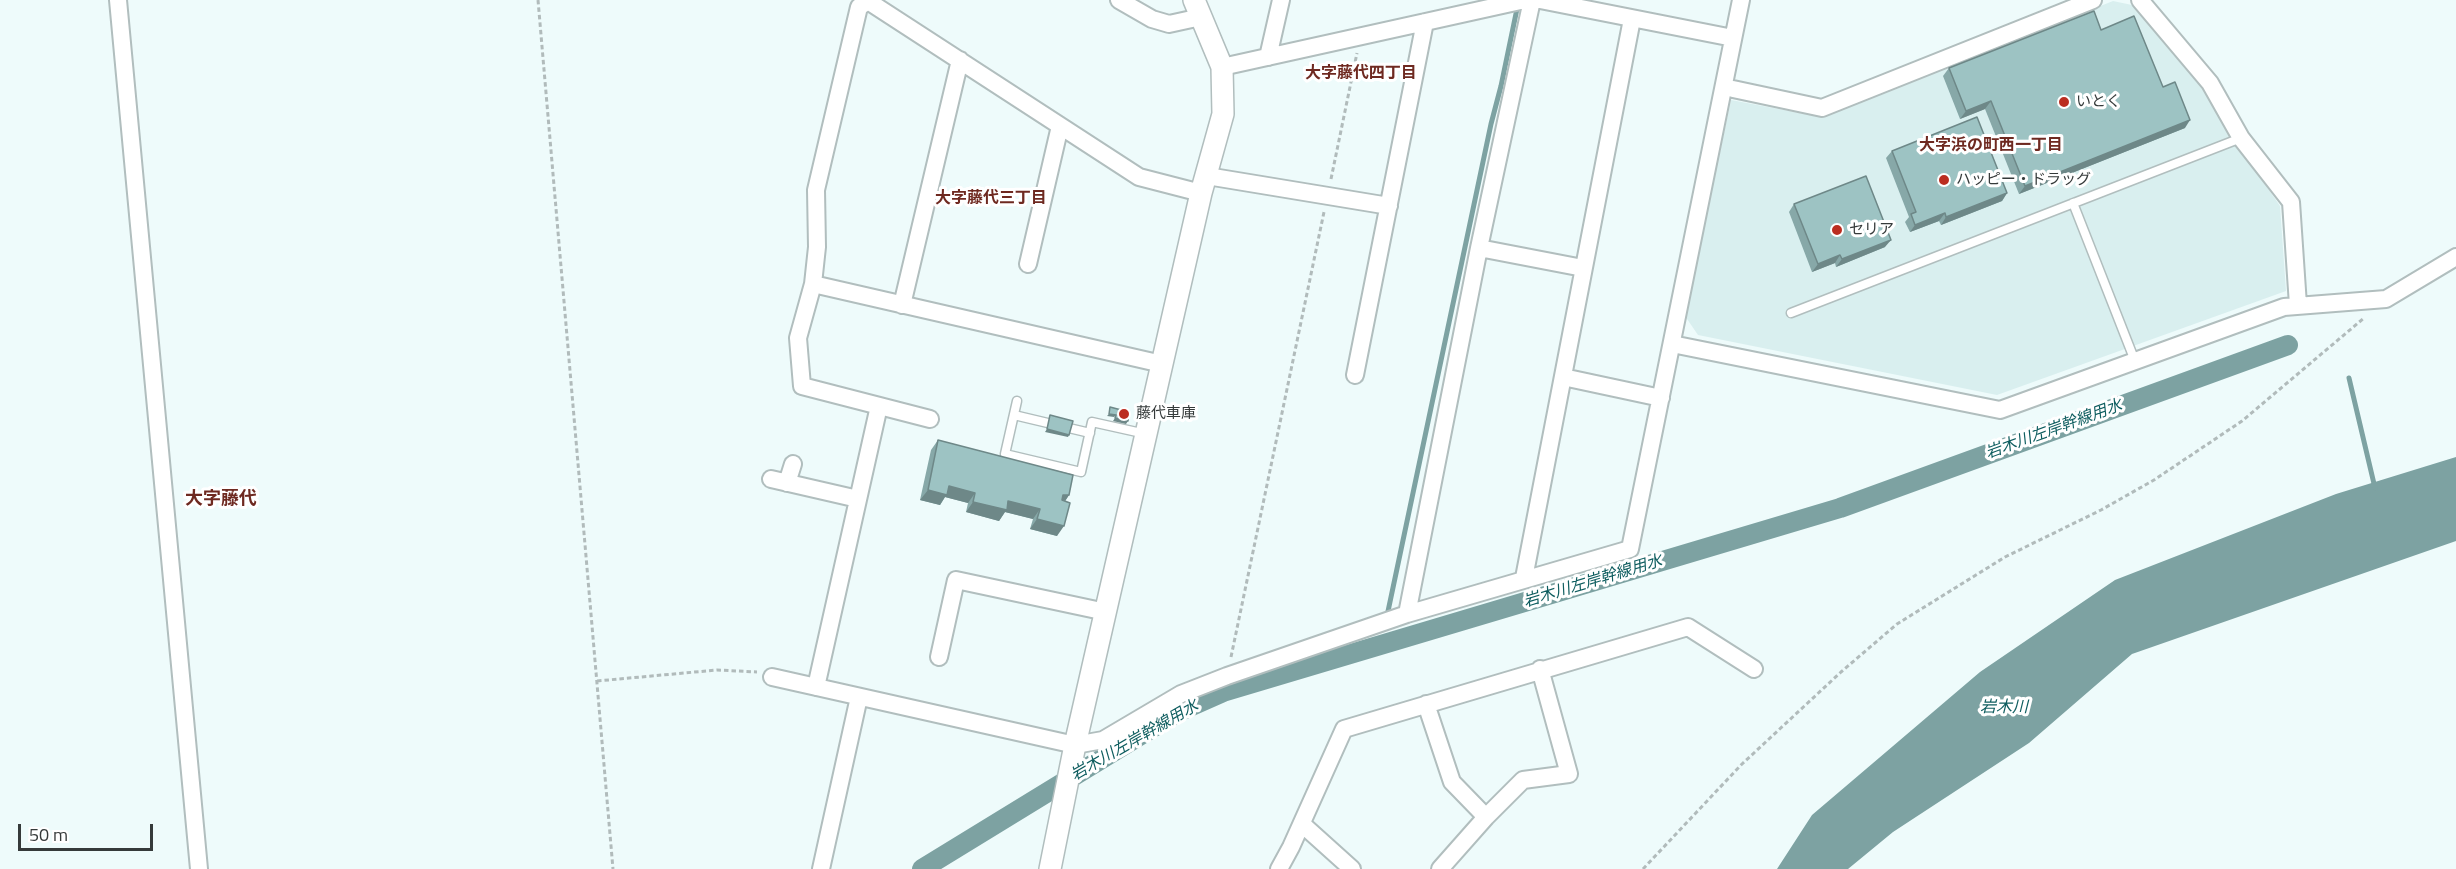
<!DOCTYPE html>
<html>
<head>
<meta charset="utf-8">
<style>
  body { margin:0 }
  #map { position:relative; width:2456px; height:869px; overflow:hidden; background:#eefbfb; font-family:"Titillium Web",sans-serif }
  canvas { display:block }
  .scale { position:absolute; left:18px; top:824px; width:135px; height:27px; box-sizing:border-box; border:3px solid #353a3a; border-top:0; padding-left:8px; font-size:18px; line-height:21px; white-space:nowrap; color:#353a3a; -webkit-text-stroke:4px #fff; paint-order:stroke }
</style>
</head>
<body>
<div id="map">
<canvas width="2456" height="869"></canvas>
<div class="scale">50 m</div>
</div>
<script>
const g = document.querySelector('canvas').getContext('2d');
g.lineJoin = 'round';
function fill(path, color) { g.fillStyle = color; g.fill(path, 'evenodd'); }
function trace(path, color, width, dash) { g.strokeStyle = color; g.lineWidth = width; g.lineCap = dash ? 'butt' : 'round'; g.setLineDash(dash || []); g.stroke(path); }
function write(font, color, halo, rows, align = 'center') {
  g.font = font + ' "Titillium Web","Noto Sans JP",sans-serif'; g.lineWidth = 6; g.setLineDash([]); g.textBaseline = 'middle'; g.strokeStyle = halo; g.fillStyle = color; for (const [text, x, y, turn = 0] of rows) {
    g.save(); g.translate(x, y); g.rotate((+turn || 0) * Math.PI / 180); g.textAlign = isNaN(turn) ? turn : align; if (halo) g.strokeText(text, 0, 0); g.fillText(text, 0, 0); g.restore();
  }
}
fill(new Path2D(`
  M2113 1 2132 5 2201 85 2221 120 2280 206 2286 291 1997 395 1698 335 1685 316 1731 100 1821 117Z`), '#d9efef');
fill(new Path2D(`
  M2456 457V541L2132 654 2029 743 1893 832 1848 869H1777L1812 815 1980 672 2115 580 2336 494Z`), '#7da2a2');
trace(new Path2D(`
  M2349 378 2375 488
  M1387 616 1491 124 1501 86 1518 4`), '#7da2a2', 5);
trace(new Path2D(`
  M922 869 1180 711 1223 692 1840 508 2288 345`), '#7da2a2', 20);
const service = new Path2D(`
  M2073 203 2135 361
  M1791 313 2241 138
  M1017 401 1005 454 1081 472 1092 422 1146 434
  M1014 415 1090 433`);
const minor = new Path2D(`
  M118 0 199 869
  M1119 0 1152 19 1169 24 1201 17
  M1540 0 1733 38
  M2140 0 2210 83 2241 138 2291 202 2298 305
  M1268 57 1281 0
  M1222 67 1525 0
  M1733 89 1822 108 2093 0
  M1207 176 1389 206
  M1479 248 1583 268
  M1028 264 1060 126
  M813 284 1162 364
  M902 305 960 60
  M1672 344 2000 410 2284 307 2386 299 2456 257
  M1355 375 1425 22
  M1563 377 1661 398
  M930 419 802 386 798 338 813 284 817 247 816 190 859 7 868 1 1139 177 1201 193
  M771 479 858 499
  M787 483 793 464
  M1524 578 1632 19
  M1407 614 1479 248 1532 0
  M939 657 956 580 1106 612
  M772 677 1075 745 1103 740 1181 694 1227 676 1407 614 1630 549 1741 0
  M816 687 879 406
  M1426 704 1452 782 1486 817
  M1302 824 1352 869
  M821 869 859 697
  M1279 869 1291 847 1344 729 1688 627 1754 669
  M1440 869 1486 817 1523 780 1569 774 1540 669`);
const tertiary = new Path2D(`
  M1050 869 1075 745 1201 193 1223 114 1222 67 1194 0`);
trace(service, '#b1bebe', 11);
trace(minor, '#b1bebe', 20);
trace(tertiary, '#b1bebe', 24);
trace(new Path2D(`
  M538 0 613 869
  M1331 179 1357 53
  M1231 657 1324 212
  M597 681 717 670 757 672
  M1643 869 1741 765 1841 672 1897 624 2005 557 2101 510 2154 480 2242 421 2364 318`), '#b1bbbb', 3, [4.5, 3]);
trace(service, '#fff', 8);
trace(minor, '#fff', 16);
trace(tertiary, '#fff', 21);
fill(new Path2D(`
  M2101 30 2163 87 2185 128 2019 194 1985 109 1960 119 1943 76 1949 68Z
  M1892 151 2007 193 2002 201 1941 225 1939 221 1910 232 1905 222 1909 217 1886 158Z
  M1794 204 1885 247 1836 267 1835 263 1812 272 1789 212Z
  M938 440 1069 495 1065 501 1057 536 1030 529 1033 519 1005 512 999 521 966 512 968 503 945 497 940 505 920 500 931 450Z`), '#87a8a8');
fill(new Path2D(`
  M1991 101 1985 109 1960 119 1966 111Z
  M2190 120 2185 128 2019 194 2025 186Z
  M2007 193 2002 201 1941 225 1946 217Z
  M1945 213 1939 221 1910 232 1915 225Z
  M1891 240 1885 247 1836 267 1842 259Z
  M1840 255 1835 263 1812 272 1818 264Z
  M1109 414 1116 415 1114 417 1107 416Z
  M1115 418 1128 421 1126 424 1113 421Z
  M1047 429 1069 435 1068 437 1045 432Z
  M949 486 975 493 968 503 945 497 940 505 920 500 928 490Z
  M1063 495H1069L1062 506Z
  M1008 501 1040 509 1033 519 1005 512 999 521 966 512 973 502Z
  M1037 519 1064 526 1057 536 1030 529Z`), '#6e8888');
const building = new Path2D(`
  M2094 11 2101 30 2134 16 2163 87 2175 82 2190 120 2025 186 1991 101 1966 111 1949 68Z
  M1977 117 2007 193 1946 217 1945 213 1915 225 1911 214 1916 212 1892 151Z
  M1866 176 1891 240 1842 259 1840 255 1818 264 1794 204Z
  M1110 407 1129 412 1128 421 1115 418 1116 415 1109 414Z
  M1050 415 1073 421 1069 435 1047 429Z
  M938 440 1073 475 1069 495H1063L1062 500 1070 503 1064 526 1037 519 1040 509 1008 501 1007 510 973 502 975 493 949 486 947 495 928 490Z`);
fill(building, '#9dc3c3');
trace(building, '#6e8888', 1.5);
for (const [x, y, r, color] of [
  [2064,102,6,"#bb2d20"],
  [1944,180,6,"#bb2d20"],
  [1837,230,6,"#bb2d20"],
  [1124,414,6,"#bb2d20"]
]) { const dot = new Path2D(); dot.arc(x, y, r, 0, 2 * Math.PI); g.fillStyle = color; g.fill(dot); trace(dot, '#fff', 2); }
write('15px', '#353a3a', '#fff', [
  ["いとく",2076,102],
  ["ハッピー・ドラッグ",1956,180],
  ["セリア",1849,230],
  ["藤代車庫",1136,414]
], 'left');
write('bold 16px', '#6e2920', '#fff', [
  ["大字藤代四丁目",1361,74],
  ["大字浜の町西一丁目",1991,146],
  ["大字藤代三丁目",991,199]
]);
write('italic 16px', '#0e5d5f', '#fff', [
  ["岩木川左岸幹線用水",2054,430,-20],
  ["岩木川左岸幹線用水",1593,582,-17],
  ["岩木川",2004,708],
  ["岩木川左岸幹線用水",1135,741,-30]
]);
write('bold 18px', '#6e2920', '#fff', [
  ["大字藤代",221,500]
]);
</script>
</body>
</html>
